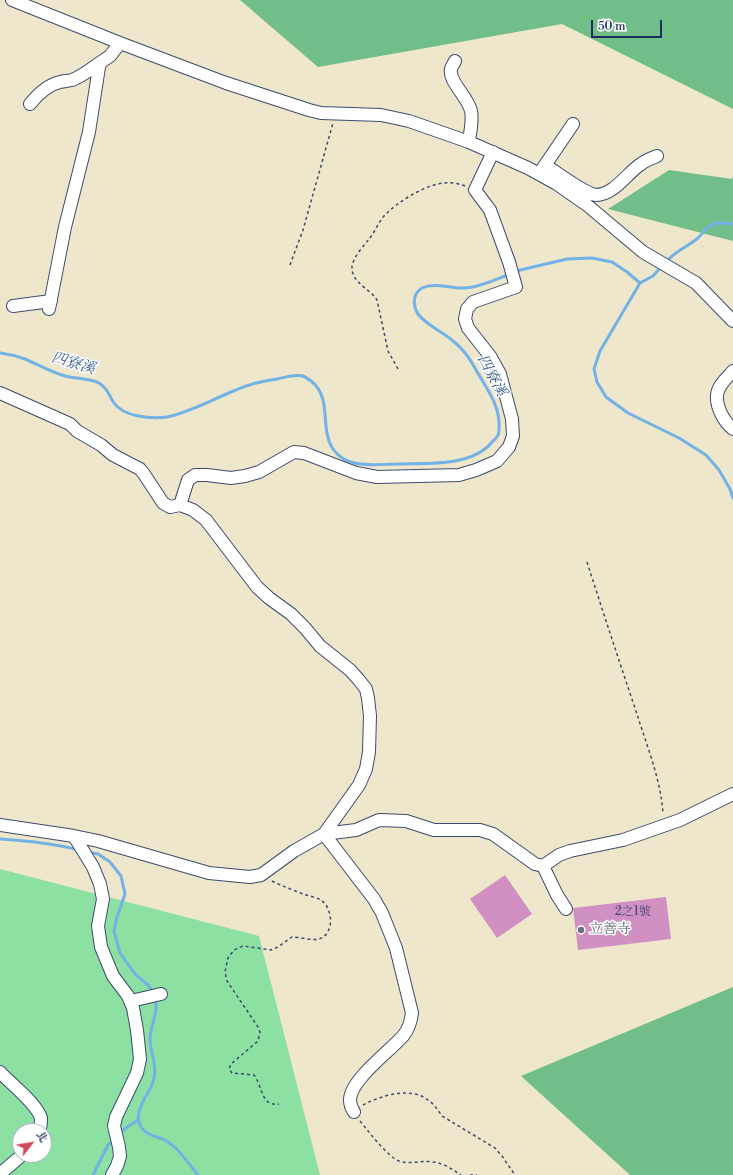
<!DOCTYPE html>
<html>
<head>
<meta charset="utf-8">
<style>
  body { margin:0 }
  #map { position:relative; width:733px; height:1175px; overflow:hidden; background:#efe7cb; font-family:"Libre Bodoni","Noto Serif TC",serif }
  canvas { display:block }
  .north { position:absolute; left:12px; top:1123px; width:40px; height:40px; box-sizing:border-box; background:#fff; border:1px solid #a4acbf; border-radius:50%; rotate:59deg; font-size:11px; font-weight:700; line-height:16px; text-align:center; color:#1b2f5e }
  .north::after { content:''; display:block; margin:auto; width:14px; height:18px; background:#d1495b; clip-path:polygon(50% 0,100% 100%,50% 72%,0 100%) }
  .scale { position:absolute; left:591px; top:20px; width:71px; height:18px; box-sizing:border-box; border:2px solid #1b2f5e; border-top:0; padding-left:5px; font-size:12px; line-height:14px; white-space:nowrap; color:#1b2f5e; -webkit-text-stroke:3px #fff; paint-order:stroke }
</style>
</head>
<body>
<div id="map">
<canvas width="733" height="1175"></canvas>
<div class="north">北</div>
<div class="scale">50 m</div>
</div>
<script>
const g = document.querySelector('canvas').getContext('2d');
g.lineJoin = 'round';
function fill(path, color) { g.fillStyle = color; g.fill(path, 'evenodd'); }
function trace(path, color, width, dash) { g.strokeStyle = color; g.lineWidth = width; g.lineCap = dash ? 'butt' : 'round'; g.setLineDash(dash || []); g.stroke(path); }
function write(font, color, halo, rows, align = 'center') {
  g.font = font + ' "Libre Bodoni","Noto Serif TC",serif'; g.lineWidth = 3; g.setLineDash([]); g.textBaseline = 'middle'; g.strokeStyle = halo; g.fillStyle = color; for (const [text, x, y, turn = 0] of rows) {
    g.save(); g.translate(x, y); g.rotate((+turn || 0) * Math.PI / 180); g.textAlign = isNaN(turn) ? turn : align; if (halo) g.strokeText(text, 0, 0); g.fillText(text, 0, 0); g.restore();
  }
}
fill(new Path2D(`
  M0 869 259 936 320 1175H0ZM20 1131H44V1155H20Z`), '#8ce0a2');
fill(new Path2D(`
  M240 0H733V109L562 24 318 67Z
  M669 170 732 179 733 176V241L608 209Z
  M733 987V1175H630L521 1076Z`), '#71be88');
trace(new Path2D(`
  M665 263C676 250 686 248 698 238 703 233 707 226 714 224 720 222 727 223 733 224
  M516 271 567 259 592 258 612 262 627 272 640 283 600 351 594 369 597 382 606 397 628 413 679 438 706 455 719 470 730 489 733 498
  M640 283 653 276 661 267
  M0 353C8 354 17 356 25 359 39 365 51 372 65 376 76 379 89 378 99 383 108 388 109 396 114 403 124 417 151 419 167 417 191 412 213 399 236 390 249 384 263 381 277 379 286 377 295 374 303 376 306 377 309 380 311 381 333 398 319 428 333 449 347 470 377 464 398 464 427 463 472 467 492 442 494 440 497 438 498 435 499 434 499 429 499 427 500 407 489 392 479 375 475 369 472 362 468 357 464 351 458 345 453 341 443 332 426 325 418 314 413 306 412 294 422 288 435 282 451 289 465 288 481 287 496 279 510 274
  M0 839C26 841 53 843 79 850
  M88 852 98 854 110 862 121 876 125 894 117 917 114 931 120 953 135 974 149 986 153 993
  M155 998C159 1012 150 1026 150 1040 151 1054 158 1068 153 1082 148 1096 132 1112 141 1127 147 1136 156 1136 165 1140 179 1148 187 1162 198 1175
  M119 1133 139 1119
  M93 1175 108 1145 114 1139`), '#72b2e6', 3);
fill(new Path2D(`
  M505 875 532 914 497 938 470 899Z
  M666 897 671 939 578 950 573 908Z`), '#d190c2');
const minor = new Path2D(`
  M12 0 120 43 226 83 309 110 321 113 381 115 409 121 469 142 528 168 557 184 587 205 643 252 696 283 733 321
  M455 61C454 63 452 66 451 69 448 81 468 97 471 111 473 120 470 132 469 142
  M30 104C38 94 47 85 60 82 64 81 68 81 72 80 83 76 92 68 101 62
  M545 165C556 172 585 194 596 195 614 195 627 173 641 164 646 160 652 158 657 156
  M541 171 573 124
  M13 306 51 301
  M49 309 65 227 89 132 99 67 101 62 110 56 120 43
  M733 371C727 378 718 385 717 395 716 407 724 422 733 429
  M0 393 70 424 77 431 101 445 113 455 140 469 144 474 163 503 170 507 180 505 193 510 206 520 257 587 269 598 291 614 305 628 320 646 350 670 359 680 366 689 368 698 370 716 369 752 366 769 359 785 324 834 374 899 382 913 396 948 412 1013C411 1021 409 1029 403 1036 390 1051 350 1080 350 1100 350 1104 352 1109 354 1112
  M180 505 188 480 195 475H207L231 478 245 476 259 472 294 452 304 453 356 473 377 477 459 475 476 470 497 461 509 447 513 436 512 419 500 374 490 356 468 328 465 319 467 309 473 302 516 287 509 262 490 210 475 190 493 152
  M0 825 74 836 98 841 209 873 250 877 261 875 294 851 324 834 356 830 379 820 406 821 434 830H480L493 834 535 864 543 866 559 855 570 851 623 840 680 820 733 794
  M74 836 93 867 100 884 103 899 98 926 101 947 113 976 128 996 133 1008 137 1030 140 1059 137 1073 116 1117 114 1126 119 1147 120 1156 117 1166 112 1175
  M543 866 557 895 566 909
  M131 1001 161 994
  M0 1072C11 1084 37 1104 41 1118 41 1122 41 1127 39 1131
  M0 1174 22 1155`);
trace(minor, '#3b4b6e', 14);
trace(new Path2D(`
  M290 265 303 230 333 123
  M398 369 388 351 377 300C370 289 351 282 352 267 353 257 363 247 369 239 375 232 378 223 384 216 397 202 426 184 445 183 452 182 459 184 466 186
  M587 562C603 612 619 661 636 711 646 744 661 779 663 814
  M272 881C282 886 293 890 303 894 309 896 316 897 321 900 333 908 335 934 319 939 313 941 299 937 292 937L278 947 271 950 243 946 234 950 228 958 225 972 227 981 258 1027 260 1032 258 1041 231 1064 229 1069 232 1073 254 1075C263 1087 261 1107 279 1104
  M363 1105C380 1096 410 1086 428 1100 434 1104 438 1110 442 1116L495 1148 502 1156 515 1175
  M360 1121C369 1132 387 1156 399 1161 410 1165 422 1160 433 1162 444 1163 453 1170 461 1175
  M470 1175H477`), '#3b4b6e', 1.5, [3, 3]);
trace(minor, '#fff', 12);
for (const [x, y, r, color] of [
  [581,930,4,"#6b7280"]
]) { const dot = new Path2D(); dot.arc(x, y, r, 0, 2 * Math.PI); g.fillStyle = color; g.fill(dot); trace(dot, '#fff', 1.5); }
write('12px', '#484777', null, [
  ["2之1號",633,912]
]);
write('14px', '#5b616d', '#fff', [
  ["立善寺",589,930]
], 'left');
write('italic 15px', '#395d8e', '#fff', [
  ["四寮溪",73,364,16],
  ["四寮溪",491,376,61]
]);
</script>
</body>
</html>
